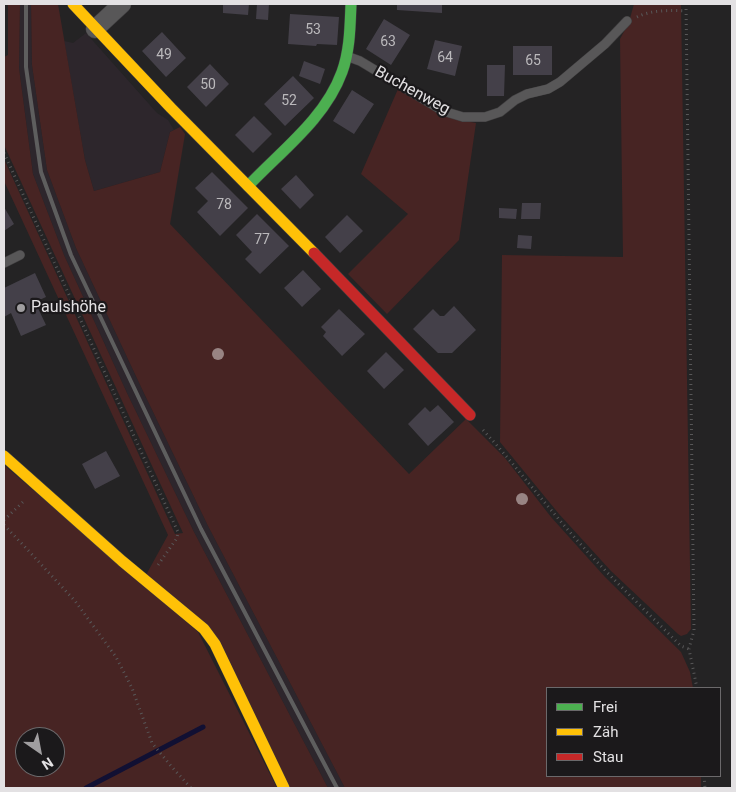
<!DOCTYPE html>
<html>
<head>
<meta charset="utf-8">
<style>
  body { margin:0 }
  #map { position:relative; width:736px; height:792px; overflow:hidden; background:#242324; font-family:Roboto,sans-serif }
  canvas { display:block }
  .frame { position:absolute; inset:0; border:5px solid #e3e1e3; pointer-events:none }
  .legend { position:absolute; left:546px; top:687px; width:175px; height:90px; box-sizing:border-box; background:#1b191b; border:1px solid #6b696b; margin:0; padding:6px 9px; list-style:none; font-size:15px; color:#e3e1e3 }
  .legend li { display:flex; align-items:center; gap:10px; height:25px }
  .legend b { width:25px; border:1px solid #6b696b }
  .north { position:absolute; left:15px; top:727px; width:50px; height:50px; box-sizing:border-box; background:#1b191b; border:1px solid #6b696b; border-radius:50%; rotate:147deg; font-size:14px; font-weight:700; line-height:20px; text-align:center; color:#e3e1e3 }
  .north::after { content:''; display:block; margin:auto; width:18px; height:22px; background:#a09ea0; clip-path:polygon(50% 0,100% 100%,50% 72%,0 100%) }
</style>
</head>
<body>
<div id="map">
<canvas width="736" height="792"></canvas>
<div class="frame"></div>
<ul class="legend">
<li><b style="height:6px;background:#4caf50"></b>Frei</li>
<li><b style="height:6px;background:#ffc107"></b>Zäh</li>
<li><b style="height:6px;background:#c62828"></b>Stau</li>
</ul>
<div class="north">N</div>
</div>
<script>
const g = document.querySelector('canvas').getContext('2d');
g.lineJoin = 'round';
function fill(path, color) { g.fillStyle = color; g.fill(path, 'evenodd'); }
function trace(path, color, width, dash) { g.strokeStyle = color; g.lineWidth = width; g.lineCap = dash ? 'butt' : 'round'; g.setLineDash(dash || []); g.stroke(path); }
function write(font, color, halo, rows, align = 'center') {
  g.font = font + ' Roboto,sans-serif'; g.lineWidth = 4.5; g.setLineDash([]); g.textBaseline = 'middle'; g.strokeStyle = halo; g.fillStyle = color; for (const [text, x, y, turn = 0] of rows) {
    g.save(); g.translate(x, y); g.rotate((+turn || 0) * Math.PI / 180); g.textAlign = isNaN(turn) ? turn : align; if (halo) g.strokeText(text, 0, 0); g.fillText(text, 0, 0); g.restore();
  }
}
fill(new Path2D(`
  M20 4H31L32 65 47 170 76 248 141 387 208 526 345 788H328L194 532 127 393 64 255 33 174 19 68Z
  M86 33 157 113 168 120 174 130 170 132 160 172 94 191 85 160 64 41 73 43Z`), '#2d262c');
fill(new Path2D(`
  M8 4H20L19 68 33 174 64 255 127 393 194 532 328 788H290L220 641 146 575 168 535 4 181V159L175 534 183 533 4 145V57L8 55Z
  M31 4H58L85 160 94 191 160 172 170 132 180 127 185 134 170 224 409 474 466 419 505 458 551 517 605 577 681 652 690 672 693 688H547V776H701V788H345L208 526 141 387 76 248 47 170 32 65Z
  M634 4H681L691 629 687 634 681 636 678 634 611 571 559 514 500 442 502 255 623 257 620 39 629 22Z
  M398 89 460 120 476 123 459 240 387 314 348 274 408 214 361 174Z
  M4 465 198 632 277 788H4ZM25 737H55V767H25Z`), '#472423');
trace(new Path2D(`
  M86 788 203 727`), '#111033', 5);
fill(new Path2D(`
  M223 4H249L248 15 223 13Z
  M257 4H269L268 20 256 19Z
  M397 4H442V13L397 10Z
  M290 14 339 17 337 45 317 44 316 46 288 44Z
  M384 19 410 35 391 65 366 49Z
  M162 32 186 58 166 77 142 51Z
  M435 40 462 46 455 76 427 69Z
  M513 46H552V75H513Z
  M304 61 325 69 320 84 299 76Z
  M210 64 229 84 206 107 187 87Z
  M487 65H505L504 96H487Z
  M293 76 314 98 285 126 264 104Z
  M352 90 374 104 354 134 333 121Z
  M254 116 272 134 253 153 235 135Z
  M212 172 248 208 220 236 197 212 208 201 195 188Z
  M296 175 314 195 300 209 281 189Z
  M522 203H541L540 219H521Z
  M4 207 14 224 4 231Z
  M499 208 517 209 516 219 499 218Z
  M257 214 289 246 260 274 245 259 252 252 236 235Z
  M347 215 363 231 340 253 325 237Z
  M518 235 532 236 531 249 517 248Z
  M303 270 321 289 302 307 284 288Z
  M35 273 46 297 35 302 46 325 21 336 11 313 4 317V288Z
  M454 306 476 330 452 353H438L413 329 433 309 440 316H444Z
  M339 309 365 334 342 356 323 336 326 332 321 327Z
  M386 352 404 370 384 389 367 371Z
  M438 405 454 422 428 446 408 424 425 407 430 412Z
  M106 451 120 476 95 489 82 464Z`), '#444049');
const lane = new Path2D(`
  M349 57 360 61 443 111 463 117H485L500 112 515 100 527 94 548 89 560 82 605 44 627 21
  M4 263 20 255`);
const street = new Path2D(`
  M95 29 122 4`);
const fast = new Path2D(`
  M248 186C281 151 325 119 342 72 350 50 350 27 351 4`);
const slow = new Path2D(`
  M73 4 171 108 314 253
  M4 456 122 561 204 629 215 644 284 788`);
const jam = new Path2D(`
  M314 253 470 415`);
trace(lane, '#403f40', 10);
trace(street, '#403f40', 19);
trace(fast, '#403f40', 12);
trace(slow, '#403f40', 12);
trace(jam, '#403f40', 12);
trace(new Path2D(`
  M686 4 694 630 689 649 697 688
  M637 17C651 10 670 10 686 11
  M4 153 178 532 177 538 158 565
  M483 430C509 458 532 488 557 517 595 563 639 604 681 646L689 649
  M4 520 24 501
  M4 525 25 547 75 601 116 657 132 688 152 743 171 766 191 788
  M704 776 705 788`), '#585758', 3, [1, 4]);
trace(lane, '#585758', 9);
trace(street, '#585758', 18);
trace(fast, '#4caf50', 11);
trace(slow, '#ffc107', 11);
trace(jam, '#c62828', 11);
trace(new Path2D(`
  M26 4V67L41 172 71 255 201 529 337 788`), '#5e5e5e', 4);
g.fillStyle = '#988483';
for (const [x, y] of [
  [218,354],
  [522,499]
]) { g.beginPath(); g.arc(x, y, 6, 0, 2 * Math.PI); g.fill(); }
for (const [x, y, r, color] of [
  [21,308,5,"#a09ea0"]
]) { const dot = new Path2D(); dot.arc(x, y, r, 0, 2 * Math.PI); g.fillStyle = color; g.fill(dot); trace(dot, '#1b191b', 2); }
write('14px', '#bbb9bc', null, [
  ["53",313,30],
  ["63",388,42],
  ["49",164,55],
  ["64",445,58],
  ["65",533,61],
  ["50",208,85],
  ["52",289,101],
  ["78",224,205],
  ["77",262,240]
]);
write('16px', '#e3e1e3', '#1b191b', [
  ["Buchenweg",412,91,29]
]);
write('16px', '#e3e1e3', '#1b191b', [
  ["Paulshöhe",31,308]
], 'left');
</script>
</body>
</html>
